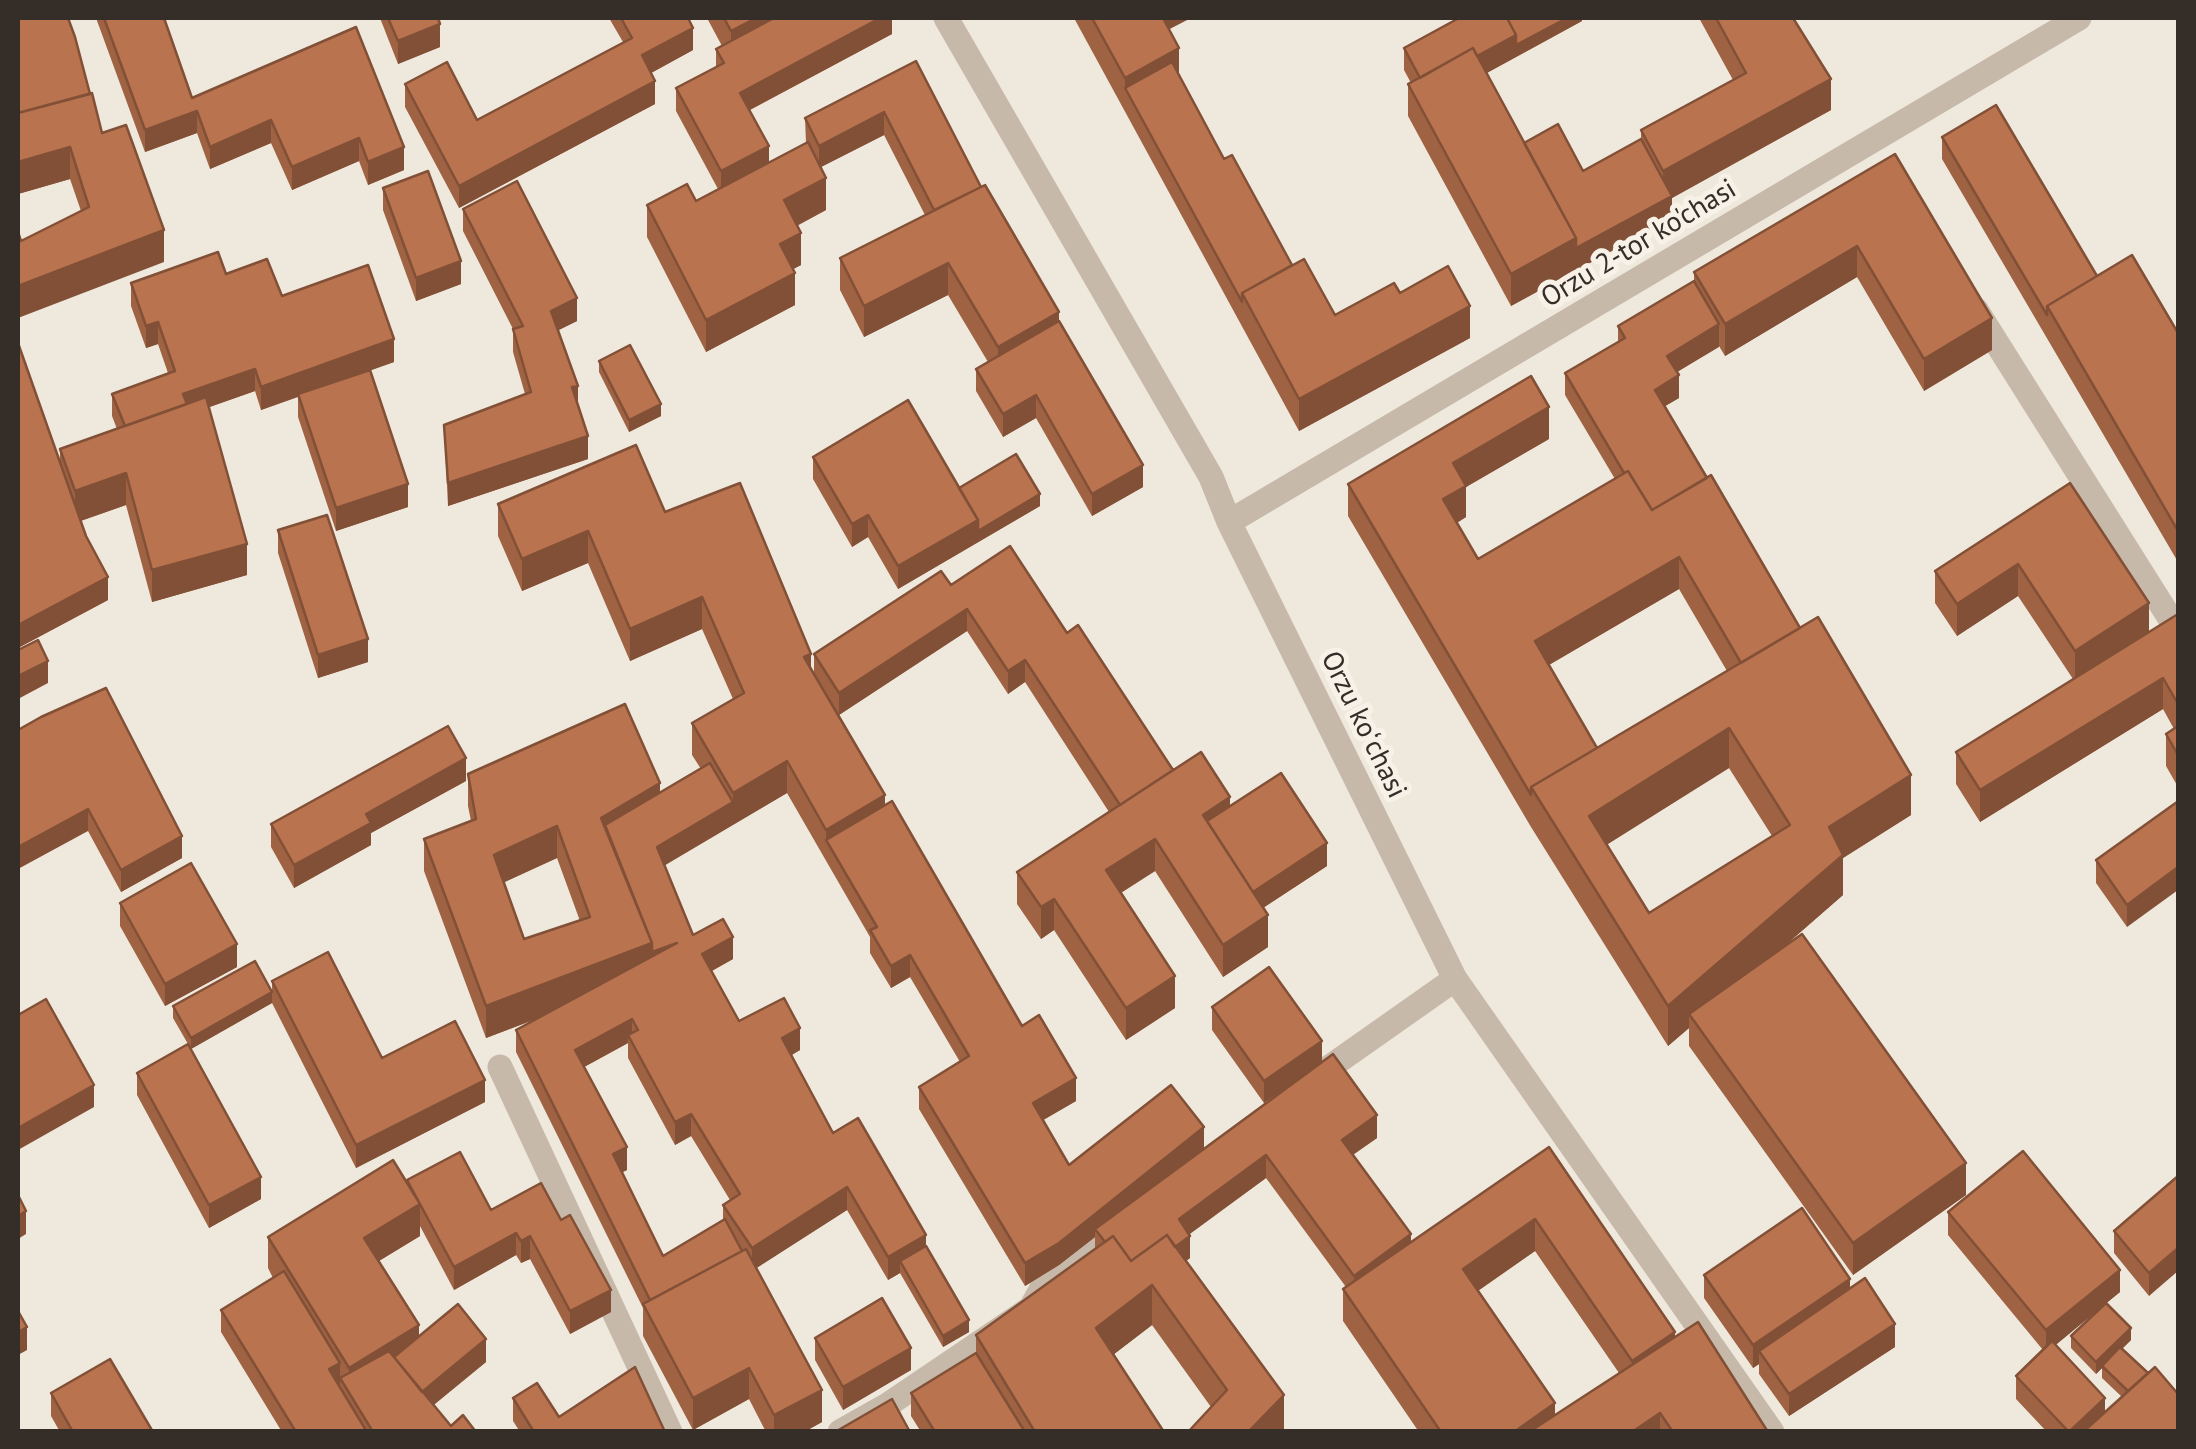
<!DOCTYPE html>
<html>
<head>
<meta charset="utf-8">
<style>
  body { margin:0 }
  #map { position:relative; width:2196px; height:1449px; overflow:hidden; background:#efe8dc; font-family:"PT Sans",sans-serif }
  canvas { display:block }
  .frame { position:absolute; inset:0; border:20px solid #342d28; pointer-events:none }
</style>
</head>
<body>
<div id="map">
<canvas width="2196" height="1449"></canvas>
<div class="frame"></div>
</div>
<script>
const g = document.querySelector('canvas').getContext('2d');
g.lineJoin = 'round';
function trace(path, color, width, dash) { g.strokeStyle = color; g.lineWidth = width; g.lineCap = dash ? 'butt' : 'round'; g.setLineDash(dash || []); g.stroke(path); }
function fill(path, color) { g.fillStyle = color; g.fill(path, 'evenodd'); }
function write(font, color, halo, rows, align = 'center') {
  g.font = font + ' "PT Sans",sans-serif'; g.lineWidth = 10; g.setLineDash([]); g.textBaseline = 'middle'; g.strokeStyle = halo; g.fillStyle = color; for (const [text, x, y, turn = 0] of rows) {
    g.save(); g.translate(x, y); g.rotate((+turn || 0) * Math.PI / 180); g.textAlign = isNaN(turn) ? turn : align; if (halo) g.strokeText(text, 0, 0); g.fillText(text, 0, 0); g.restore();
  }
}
trace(new Path2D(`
  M946 18 1211 477 1229 522 1455 979 1772 1432
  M1976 310 2178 631
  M1229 522 2079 18
  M500 1067 670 1432
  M1310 1081 1455 979
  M840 1432 886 1406 1031 1308 1048 1277 1120 1220`), '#c6b9a9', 25);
fill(new Path2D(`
  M18 18 90 94 102 133 164 262 21 241 81 211 70 179 18 194Z
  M96 18H164L192 98 356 27 404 170 368 185 359 161 292 190 271 143 210 169 197 133 145 152Z
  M380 18H438L440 47 398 64Z
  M609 18H688L693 50 651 73 655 104 459 208 405 107V84L477 120 623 42Z
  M707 18H892V34L750 110 769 162 806 143 805 118 916 61 981 187 1059 321 1143 487 1092 516 1036 418 1003 437 976 391V369L988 362 948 295 864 337 840 290V258L925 215 884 135 821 167 826 210 797 226 801 265 793 269 795 305 706 352 647 237V205L696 201 718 189 676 111V88L716 67V49L722 46Z
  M1074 18H1190L1169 29 1179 76 1224 159 1292 265 1335 315 1400 293 1470 338 1299 431Z
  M1582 18V21L1487 73 1524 143 1583 171 1641 139V130L1733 80 1699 18H1793L1831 110 1672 198V218L1511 306 1408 116V84L1411 83 1404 70V48Z
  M1942 137 2097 276 2178 333V562L1942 159Z
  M1895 154 1992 350 1924 391 1857 277 1725 356 1719 346 1677 372 1679 398 1665 406 1911 815 1843 858V895L1780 950 1966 1195 1853 1275 1689 1046V1028L1668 1046 1531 827 1348 516V484L1549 439 1466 487V517L1457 523 1478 559 1615 479 1565 395V373L1618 342V326L1694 281V272ZM1679 589 1727 671 1597 748 1549 665ZM1729 768 1772 836 1649 913 1607 844Z
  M383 188 461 284 416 301 383 210Z
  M463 209 577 321 558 330 578 404 588 459 448 506 444 425 525 394 513 352V329L463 231Z
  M226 274 282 296 394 362 370 370 408 507 336 531 298 417V397L261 410 255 391 209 407 247 575 152 602 126 505 80 521 108 600 18 648V343L60 464V449L117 429 112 416V394L168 373 158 344 146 348 131 306V283Z
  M599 361 661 416 629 432 599 372Z
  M813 457 959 488 1040 506 898 589 868 537 852 547 813 479Z
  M2070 483 2149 632 2178 614V787L2166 766V734L2174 729 2163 709 1980 822 1956 784V752L2073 679 2018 596 1957 636 1935 603V571Z
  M498 504 665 512 814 673V654L951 585 1067 633 1173 770 1327 866 1263 908 1268 947 1223 977 1155 871 1121 893 1175 1008 1126 1040 1054 930 1041 939 1017 904V872L1109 812 1025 682 1008 694 967 631 839 715 885 805 1022 1026 1076 1101 1043 1120 1069 1165 1204 1148 1289 1086 1264 1103 1212 1030V1007L1322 1062 1377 1138 1353 1155 1411 1242 1549 1147 1675 1337 1768 1432H1419L1343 1321V1289L1346 1287 1266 1178 1189 1234 1190 1258 1186 1261 1284 1432 1211 1407 1152 1325 1114 1354 1164 1432H921L911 1416V1393L976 1353V1335L1095 1250V1237L1059 1265 1025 1286 919 1109V1087L960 1062 910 977 891 988 870 953V937L787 793 664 865 693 935 733 959 712 971 739 1021 800 1050 792 1055 833 1133 926 1246 969 1332 943 1347 900 1273 888 1280 847 1210 756 1268 822 1422 804 1432H766L749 1399 693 1430 643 1336V1308L516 1052V1030L536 1019 486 1038 424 871V839L471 821 468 806V774L660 793 701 769 692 755V723L733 699 702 629 630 661 588 563 522 591 498 536ZM557 858 580 921 524 939 504 882ZM628 1043V1058L675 1145 691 1136 730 1200 723 1205V1220L663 1256 622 1172 627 1170 584 1067ZM1535 1251 1619 1373 1555 1415 1478 1291Z
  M278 530 368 662 318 678 278 553Z
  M18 730 182 858 121 892 88 831Z
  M466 781 371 833V845L294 888 271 847V824Z
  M2177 802 2127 927 2096 883V860Z
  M120 903 237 967 165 1006 120 926Z
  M272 981 382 1058 485 1102 356 1168 272 1003Z
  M272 1003 191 1049 261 1199 209 1228 137 1095V1073L188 1044 173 1018V1006Z
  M2178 1176 2149 1296 2114 1253V1231Z
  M407 1183 491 1210 541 1183 611 1312 570 1334 530 1259 521 1263 516 1255 454 1290 420 1226V1236L379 1261 419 1336 486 1362 433 1405 451 1426 476 1432H282L221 1332V1310L273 1278 268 1268V1237Z
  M1948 1212 2120 1292 2106 1303 2131 1340 2122 1349 2178 1432H2047L2016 1399V1376L2043 1350 1948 1235ZM2105 1304 2071 1336V1348L2096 1374 2102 1368V1378L2122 1397 2105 1412 2055 1345Z
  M1704 1275 1850 1289 1895 1347 1789 1416 1759 1374V1364L1753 1368 1704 1298Z
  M815 1338 911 1370 843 1410 815 1360Z
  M51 1393 153 1432H60L51 1416Z
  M513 1398 559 1417 665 1431 520 1432 513 1421Z`), '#9f6344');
fill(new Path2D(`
  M756 18H815L731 63V31Z
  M880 18H892V34L740 115V93Z
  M1156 18H1191L1156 36Z
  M1567 18H1582V21L1424 107V85L1516 35Z
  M440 24V47L398 64V41Z
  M693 28V50L642 78V55Z
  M1179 48V80L1125 88V78Z
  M1831 79V110L1672 198V218L1511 306V274L1576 238 1663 201V171Z
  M655 81V104L459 208V186Z
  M197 111V133L145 152V130Z
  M884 112V135L819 168V146Z
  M271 120V143L210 169V147Z
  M359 138V161L292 190V167Z
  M769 146V168L721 194V171Z
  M70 147V179L18 194V162Z
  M404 147V170L368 185V162Z
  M826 178V210L784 232V200Z
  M164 230V262L18 318V286Z
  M801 233V265L780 276V244Z
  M1857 246V277L1725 356V324Z
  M461 261V284L416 301V278Z
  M948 263V295L864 337V306Z
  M795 273V305L706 352V320Z
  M577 298V321L551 334V311Z
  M1470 306V338L1299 431V399Z
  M1059 312V344L998 379V347Z
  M1992 318V350L1924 391V359Z
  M158 322V344L146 348V326Z
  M1719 324V347L1667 378V356Z
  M394 339V362L261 410V387Z
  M255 369V391L190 414 183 394Z
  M1679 375V398L1655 412V390Z
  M578 386V408L572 387Z
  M1036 395V418L1003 437V414Z
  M661 404V416L629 432V420Z
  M1549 407V439L1466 487V517L1443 531V499L1453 463Z
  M588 436V459L448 506V483Z
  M1143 465V487L1092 516V494Z
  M126 473V505L75 523V491Z
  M408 484V507L336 531V508Z
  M1040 494V506L898 589V566L978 520Z
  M868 515V537L852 547V524Z
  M588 531V563L522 591V559Z
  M247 544V575L152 602V570Z
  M1679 557V589L1535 673V641Z
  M2018 564V596L1957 636V604Z
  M108 577V600L18 648V625Z
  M702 597V629L630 661V629Z
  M2149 603V635L2075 683V651Z
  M967 609V631L839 715V693Z
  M368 639V662L318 678V655Z
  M811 654V686L804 657Z
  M1025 660V682L1008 694V671Z
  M48 661V683L18 699V676Z
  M2163 678V709L1980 822V790Z
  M1729 728V768L1589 856V816Z
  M466 758V781L371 833V845L294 888V865L366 814Z
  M787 761V793L657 870V847L733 802V793Z
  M1911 775V815L1843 858V895L1696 1023 1689 1014V1028L1668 1046V1006L1829 827Z
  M660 783V815L609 845 601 818Z
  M885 795V827L826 840V830Z
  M1230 797V829L1203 824V815Z
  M88 809V831L18 869V847Z
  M557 826V858L494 887V855Z
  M182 836V858L121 892V870Z
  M1155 839V871L1106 902V870Z
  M1327 843V866L1249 917V895Z
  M2178 867V890L2127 927V905Z
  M1054 899V930L1041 939V907Z
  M1268 915V947L1223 977V945Z
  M733 937V959L702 976V954Z
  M652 943H677V965L486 1038V1006Z
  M237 944V967L165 1006V984Z
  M910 955V977L891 988V966Z
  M1175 976V1008L1126 1040V1008Z
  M272 992V1003L191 1049V1038Z
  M632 1019V1041L628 1035V1043L575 1072V1050Z
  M800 1028V1050L782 1060V1038Z
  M1322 1041V1063L1264 1103V1081Z
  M1076 1078V1101L1033 1126V1103Z
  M485 1080V1102L356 1168V1145Z
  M94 1085V1107L18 1150V1128Z
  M691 1114V1136L675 1145V1122Z
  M1377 1115V1138L1342 1162V1140Z
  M1204 1127V1150L1095 1229V1237L1059 1265 1025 1286V1263Z
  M627 1147V1170L613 1177V1154Z
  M1266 1155V1178L1179 1242V1219Z
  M1966 1163V1195L1853 1275V1243Z
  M261 1177V1199L209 1228V1205Z
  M847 1187V1210L752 1271V1248Z
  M420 1204V1236L364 1270V1238Z
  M26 1211V1234L18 1239V1216Z
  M1535 1219V1251L1463 1301V1269Z
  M516 1233V1255L454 1290V1267Z
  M1411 1234V1257L1354 1299V1276Z
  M926 1235V1257L900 1261V1273L888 1280V1257Z
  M530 1236V1259L521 1263V1241Z
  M1190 1236V1258L1152 1286V1325L1096 1368V1328L1131 1279Z
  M2178 1248V1271L2149 1296V1273Z
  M2120 1270V1292L2046 1353V1330Z
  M1850 1279V1301L1759 1351V1364L1753 1368V1345Z
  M611 1290V1312L570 1334V1311Z
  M969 1320V1332L943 1347V1336Z
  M1895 1324V1347L1789 1416V1394Z
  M419 1325V1357L349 1392V1368Z
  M27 1327V1350L18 1355V1332Z
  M2131 1328V1340L2096 1374V1362Z
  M1675 1332V1364L1632 1393V1361Z
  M486 1339V1362L418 1418V1396Z
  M911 1348V1370L843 1410V1387Z
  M340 1363V1385L329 1369Z
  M749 1368V1399L693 1430V1398Z
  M822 1390V1422L804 1432H774V1415Z
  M1284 1395V1432H1248Z
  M2105 1398V1420L2093 1432H2069Z
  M1555 1403V1432H1514Z
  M1660 1413V1432H1632Z`), '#825037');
const building = new Path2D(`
  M18 18H68L75 37 90 94 18 113Z
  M104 18H164L192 98 356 27 404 147 368 162 359 138 292 167 271 120 210 147 197 111 145 130Z
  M388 18H438L440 24 398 41Z
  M621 18H688L693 28 642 55 655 81 459 186 405 84 447 62 477 120 632 38Z
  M724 18H756L731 31Z
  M774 18H880L740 93 769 146 721 171 676 88 724 63 716 49Z
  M1092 18H1163L1179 48 1125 78Z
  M1459 18H1507L1516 35 1477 56 1473 48 1420 78 1404 48Z
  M1507 18H1567L1516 45V35Z
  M1716 18H1793L1831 79 1663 171 1641 130 1746 73Z
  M1473 48 1576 238 1511 274 1408 84Z
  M916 61 981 187 934 210 884 112 819 146 805 118Z
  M1172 62 1224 159 1232 155 1292 265 1242 293V302L1125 88Z
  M92 93 102 133 126 125 164 230 18 286V232L21 241 89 207 70 147 18 162V113Z
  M1996 105 2097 276 2047 306V315L1942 137Z
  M1558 124 1583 171 1641 139 1672 196 1576 248V238L1524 143Z
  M808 142 826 178 784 200 801 233 780 244 795 273 706 320 647 205 687 184 696 201Z
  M1895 154 1992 318 1924 359 1857 246 1725 324 1694 272Z
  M428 171 461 261 416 278 383 188Z
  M517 181 577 298 551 311 578 386 572 387 588 436 448 483 444 425 531 392 513 329 523 326 463 209Z
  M985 185 1059 312 998 347 948 263 864 306 840 258Z
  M218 252 226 274 267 259 282 296 368 265 394 339 261 387 255 369 183 394 187 404 125 426 112 394 175 371 158 322 146 326 131 283Z
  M2132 255 2178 333V531L2047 306Z
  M1304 259 1335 315 1394 283 1400 293 1448 266 1470 306 1299 399 1242 293Z
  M1694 281 1719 324 1667 356 1679 375 1655 390 1707 478 1652 510 1628 471 1624 473 1565 373 1625 338 1618 326Z
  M1059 321 1143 465 1092 494 1036 395 1003 414 976 369Z
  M18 343 86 536 108 577 18 625Z
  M630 345 661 404 629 420 599 361Z
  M370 370 408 484 336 508 298 394Z
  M1531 376 1549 407 1453 463 1466 486 1443 499 1478 559 1628 471 1652 510 1711 475 1800 628 1741 663 1679 557 1535 641 1597 748 1531 787V795L1348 484Z
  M206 397 247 544 152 570 126 473 75 491 60 449Z
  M908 400 978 520 898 566 868 515 852 524 813 457Z
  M636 445 665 512 740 483 811 654 804 657 885 795 826 830 787 761 733 793 692 723 744 693 702 597 630 629 588 531 522 559 498 504Z
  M1016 454 1040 494 978 531V520L959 488Z
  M2070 483 2149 603 2075 651 2018 564 1957 604 1935 571Z
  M327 515 368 639 318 655 278 530Z
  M1010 546 1067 633 1078 625 1173 770 1120 805 1025 660 1008 671 967 609 839 693 814 654 941 571 951 585Z
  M2178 614V704L2163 678 1980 790 1956 752Z
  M1818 617 1911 775 1829 827 1843 855 1668 1006 1531 787ZM1729 728 1790 825 1649 913 1589 816Z
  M38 640 48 661 18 676V650Z
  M106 688 182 836 121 870 88 809 18 847V730L41 717Z
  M625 704 660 783 601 818 652 943 486 1006 424 839 476 819 468 774ZM557 826 590 917 524 939 494 855Z
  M448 726 466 758 366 814 371 823 294 865 271 824Z
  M2178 726V755L2166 734Z
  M1201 752 1230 797 1203 815 1268 915 1223 945 1155 839 1106 870 1175 976 1126 1008 1054 899 1041 907 1017 872Z
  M710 763 733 802 657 847 693 935 723 919 733 937 702 954 739 1021 784 998 800 1028 782 1038 833 1133 858 1118 926 1235 888 1257 847 1187 752 1248 723 1205 740 1194 691 1114 675 1122 628 1035 638 1030 632 1019 575 1050 627 1147 613 1154 663 1256 725 1219 742 1251 650 1300 516 1030 677 943 652 952V943L605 825Z
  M1281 773 1327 843 1253 892 1207 821Z
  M892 801 1022 1026 1039 1015 1076 1078 1033 1103 1069 1165 1171 1085 1204 1127 1059 1243 1025 1263 919 1087 969 1056 910 955 891 966 870 930 877 927 826 840Z
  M2177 802 2178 867 2127 905 2096 860Z
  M191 863 237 944 165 984 120 903Z
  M1802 934 1966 1163 1853 1243 1689 1014Z
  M328 952 382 1058 455 1021 485 1080 356 1145 272 981Z
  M255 961 272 992 191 1038 173 1006Z
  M1269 967 1322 1041 1264 1081 1212 1007Z
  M46 999 94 1085 18 1128V1015Z
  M188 1044 261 1177 209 1205 137 1073Z
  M1333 1054 1377 1115 1342 1140 1411 1234 1354 1276 1266 1155 1179 1219 1190 1236 1175 1247 1167 1235 1131 1261 1113 1236 1105 1242 1095 1229Z
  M1549 1147 1675 1332 1632 1361 1535 1219 1463 1269 1555 1403 1514 1432H1441L1343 1289Z
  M2023 1151 2120 1270 2046 1330 1948 1212Z
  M460 1152 491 1210 541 1183 561 1220 570 1215 611 1290 570 1311 530 1236 521 1241 516 1233 454 1267 407 1180Z
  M393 1160 420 1204 364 1238 419 1325 349 1368 268 1237Z
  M2178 1176V1248L2149 1273 2114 1231Z
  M18 1195 26 1211 18 1216Z
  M1802 1208 1850 1279 1753 1345 1704 1275Z
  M1167 1235 1284 1395 1248 1432H1188L1227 1390 1152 1285 1096 1328 1164 1432H1035L976 1335 1113 1236 1131 1261Z
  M926 1246 969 1320 943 1336 900 1261Z
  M746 1249 822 1390 774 1415 749 1368 693 1398 643 1304Z
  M284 1271 340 1363 329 1369 367 1432H296L221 1310Z
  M1865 1278 1895 1324 1789 1394 1759 1351Z
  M882 1298 911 1348 843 1387 815 1338Z
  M2106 1303 2131 1328 2096 1362 2071 1336Z
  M458 1304 486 1339 422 1392 394 1357Z
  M18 1311 27 1327 18 1332Z
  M1698 1322 1768 1432H1673L1660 1413 1632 1432H1529Z
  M2052 1341 2105 1398 2069 1432 2016 1376Z
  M2120 1347 2148 1373 2128 1391 2102 1366Z
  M389 1351 451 1426 463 1415 476 1432H373L340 1378Z
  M976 1353 1025 1432H935L911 1393Z
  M110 1359 153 1432H73L51 1393Z
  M635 1367 665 1432H534L513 1398 537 1383 559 1417Z
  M2155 1367 2178 1394V1432H2083Z
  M892 1399 910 1432H835Z`);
fill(building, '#b9734f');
trace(building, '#825037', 2.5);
write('28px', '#342d28', '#f7f1e7', [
  ["Orzu 2-tor ko'chasi",1639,244,-31],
  ["Orzu koʻchasi",1363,725,64]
]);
</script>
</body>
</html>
